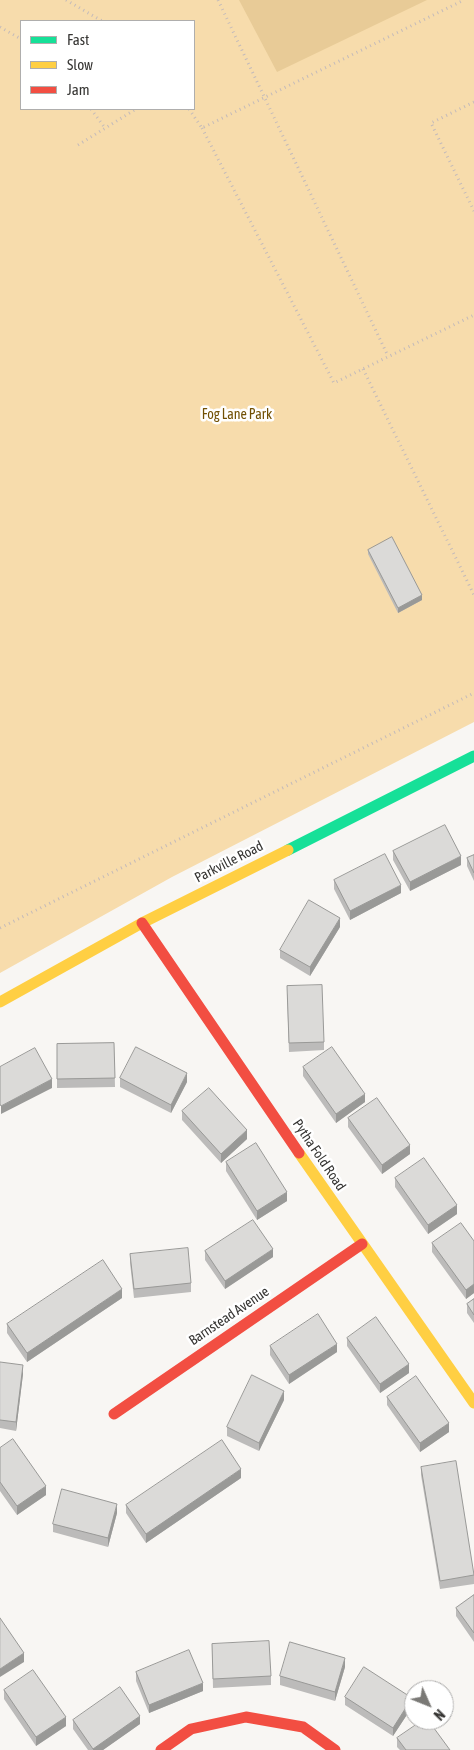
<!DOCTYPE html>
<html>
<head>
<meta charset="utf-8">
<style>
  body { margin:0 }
  #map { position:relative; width:474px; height:1750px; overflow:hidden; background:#f8f6f3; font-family:"Asap Condensed",sans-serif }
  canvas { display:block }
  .legend { position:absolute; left:20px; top:20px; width:175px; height:90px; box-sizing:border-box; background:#fff; border:1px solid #afaead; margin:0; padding:6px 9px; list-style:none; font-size:15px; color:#363533 }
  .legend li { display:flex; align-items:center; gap:10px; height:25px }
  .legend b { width:25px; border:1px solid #afaead }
  .north { position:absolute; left:404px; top:1680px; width:50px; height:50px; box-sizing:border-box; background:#fff; border:1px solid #afaead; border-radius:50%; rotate:134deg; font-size:14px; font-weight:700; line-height:20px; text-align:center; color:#363533 }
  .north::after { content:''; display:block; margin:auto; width:18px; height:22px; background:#7a7976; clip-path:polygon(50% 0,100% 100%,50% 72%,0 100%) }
</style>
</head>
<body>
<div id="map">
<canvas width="474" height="1750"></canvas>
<ul class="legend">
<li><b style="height:6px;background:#16e098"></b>Fast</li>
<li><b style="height:6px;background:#ffcf43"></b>Slow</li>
<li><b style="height:6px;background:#f24e42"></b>Jam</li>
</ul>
<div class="north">N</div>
</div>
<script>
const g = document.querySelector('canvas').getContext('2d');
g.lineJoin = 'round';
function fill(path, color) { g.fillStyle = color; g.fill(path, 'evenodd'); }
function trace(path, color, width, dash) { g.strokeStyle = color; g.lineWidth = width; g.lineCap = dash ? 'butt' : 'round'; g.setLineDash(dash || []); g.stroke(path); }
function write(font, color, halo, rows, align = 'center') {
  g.font = font + ' "Asap Condensed",sans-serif'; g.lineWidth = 5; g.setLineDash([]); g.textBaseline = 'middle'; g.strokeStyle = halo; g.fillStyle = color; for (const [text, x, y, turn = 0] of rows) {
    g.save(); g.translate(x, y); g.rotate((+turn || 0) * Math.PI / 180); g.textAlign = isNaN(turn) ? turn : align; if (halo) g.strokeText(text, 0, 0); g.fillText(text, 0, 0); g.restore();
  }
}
fill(new Path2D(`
  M0 0H474V722L172 877 0 973ZM21 21H194V109H21Z`), '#f7dcac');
fill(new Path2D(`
  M239 0H427L277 72Z`), '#e8cb97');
trace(new Path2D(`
  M66 0 102 21
  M218 0 388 356
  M0 27 21 39
  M474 102 431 123 474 211
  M91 109 105 128
  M189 109 202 128 464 0
  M202 128 334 383 474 315
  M78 145 136 109
  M363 369 474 595
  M0 928 474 693`), '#c3baba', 3, [1, 4]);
trace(new Path2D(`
  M288 850 474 756`), '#16e098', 11);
trace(new Path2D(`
  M0 1002 142 923 288 850
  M299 1153 474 1403`), '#ffcf43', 11);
trace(new Path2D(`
  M142 923 299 1153
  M114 1414 362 1244
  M161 1750 191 1729 246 1717 303 1727 335 1750`), '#f24e42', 11);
fill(new Path2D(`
  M368 550 422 600 398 613 368 554Z
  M393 851 461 865 410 891 393 860Z
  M474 855V881L467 866V858Z
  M334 880 401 893 350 920 334 889Z
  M340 927 310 976 280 958V950Z
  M287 994 324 1042V1050L289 1052Z
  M114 1043 115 1087 57 1088V1044Z
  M303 1067 365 1102 336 1123 303 1076Z
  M120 1078 187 1082 171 1113 120 1087Z
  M182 1111 247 1139 221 1163 182 1120Z
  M348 1118 410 1154 382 1174 348 1127Z
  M226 1162 287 1201 257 1220 226 1171Z
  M395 1178 457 1214 428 1234 395 1187Z
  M474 1241V1293L466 1299 432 1252V1243Z
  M205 1251 273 1257 225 1289 205 1260Z
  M130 1254 191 1283V1292L134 1298 130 1263Z
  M122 1298 27 1362 7 1333V1324Z
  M474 1299V1323L467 1313V1304Z
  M347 1338 409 1373 380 1393 347 1346Z
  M270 1346 337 1352 289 1384 270 1355Z
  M0 1362 23 1374 16 1431 0 1428Z
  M387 1397 449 1432 420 1452 387 1405Z
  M284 1400 259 1451 227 1436V1427Z
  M0 1448 46 1495 17 1515 0 1491Z
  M421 1467 474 1574V1584L440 1589 421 1475Z
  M241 1478 146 1543 126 1513V1505Z
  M117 1513 108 1547 53 1532V1524Z
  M474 1595V1642L456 1616V1608Z
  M212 1644 271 1676V1685L213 1688Z
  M345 1667 335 1701 280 1685V1676Z
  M136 1672 203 1691 149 1713 136 1681Z
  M4 1690 66 1726 36 1746 4 1699Z
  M345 1697 412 1707 393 1736 345 1705Z
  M73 1720 140 1724 103 1750H88L73 1729Z
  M397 1738 450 1750H400L397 1747Z`), '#bcbbba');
fill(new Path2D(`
  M422 595V600L398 613V608Z
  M461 856V865L410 891V882Z
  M401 885V893L350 920V911Z
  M340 918V927L310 976V967Z
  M187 1073V1082L171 1113V1105Z
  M52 1079V1088L1 1114V1106Z
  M365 1094V1102L336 1123V1114Z
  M247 1130V1139L221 1163V1154Z
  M410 1145V1154L382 1174V1165Z
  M287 1192V1201L257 1220V1211Z
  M457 1205V1214L428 1234V1225Z
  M273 1249V1257L225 1289V1281Z
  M474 1284V1293L466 1299V1290Z
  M122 1289V1298L27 1362V1353Z
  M337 1344V1352L289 1384V1375Z
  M409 1364V1373L380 1393V1384Z
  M23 1365V1374L16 1431V1422Z
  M284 1391V1400L259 1451V1443Z
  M449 1423V1432L420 1452V1443Z
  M241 1469V1478L146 1543V1534Z
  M46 1486V1495L17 1515V1506Z
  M117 1504V1513L108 1547V1538Z
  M24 1653V1662L0 1677V1669Z
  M345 1658V1667L335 1701V1692Z
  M203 1683V1691L149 1713V1705Z
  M412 1698V1707L393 1736V1728Z
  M140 1716V1724L103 1750H93V1749Z
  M66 1717V1726L36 1746V1737Z`), '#999997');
const building = new Path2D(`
  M392 537 422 595 398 608 368 550Z
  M445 825 461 856 410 882 393 851Z
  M385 854 401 885 350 911 334 880Z
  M474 855V873L467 858Z
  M309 900 340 918 310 967 280 950Z
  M322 985 324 1042 289 1043 287 986Z
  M114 1043 115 1078 57 1079V1044Z
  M136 1047 187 1073 171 1105 120 1078Z
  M332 1047 365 1094 336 1114 303 1067Z
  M35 1048 52 1079 1 1106 0 1104V1067Z
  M209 1088 247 1130 221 1154 182 1111Z
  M377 1098 410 1145 382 1165 348 1118Z
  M256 1143 287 1192 257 1211 226 1162Z
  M424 1158 457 1205 428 1225 395 1178Z
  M253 1220 273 1249 225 1281 205 1251Z
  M461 1223 474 1241V1284L466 1290 432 1243Z
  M188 1248 191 1283 134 1289 130 1254Z
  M103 1260 122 1289 27 1353 7 1324Z
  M474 1299V1315L467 1304Z
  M318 1314 337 1344 289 1375 270 1346Z
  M376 1317 409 1364 380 1384 347 1338Z
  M0 1362 23 1365 16 1422 0 1420Z
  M252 1375 284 1391 259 1443 227 1427Z
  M416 1376 449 1423 420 1443 387 1397Z
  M13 1439 46 1486 17 1506 0 1482V1448Z
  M222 1440 241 1469 146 1534 126 1505Z
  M456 1461 474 1575 440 1581 421 1467Z
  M62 1489 117 1504 108 1538 53 1524Z
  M474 1595V1633L456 1608Z
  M0 1618 24 1653 0 1669Z
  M269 1641 271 1676 213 1679 212 1644Z
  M290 1642 345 1658 335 1692 280 1676Z
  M189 1650 203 1683 149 1705 136 1672Z
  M364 1667 412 1698 393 1728 345 1697Z
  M33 1670 66 1717 36 1737 4 1690Z
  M120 1687 140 1716 93 1749 73 1720Z
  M423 1720H428L450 1750H406L397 1738Z`);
fill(building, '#dbdad8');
trace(building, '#999997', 1);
write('14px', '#715004', '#fff', [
  ["Fog Lane Park",237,415]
]);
write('14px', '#363533', '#fff', [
  ["Parkville Road",229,862,-27],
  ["Pytha Fold Road",319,1155,56],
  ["Barnstead Avenue",229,1316,-34]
]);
</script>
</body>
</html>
